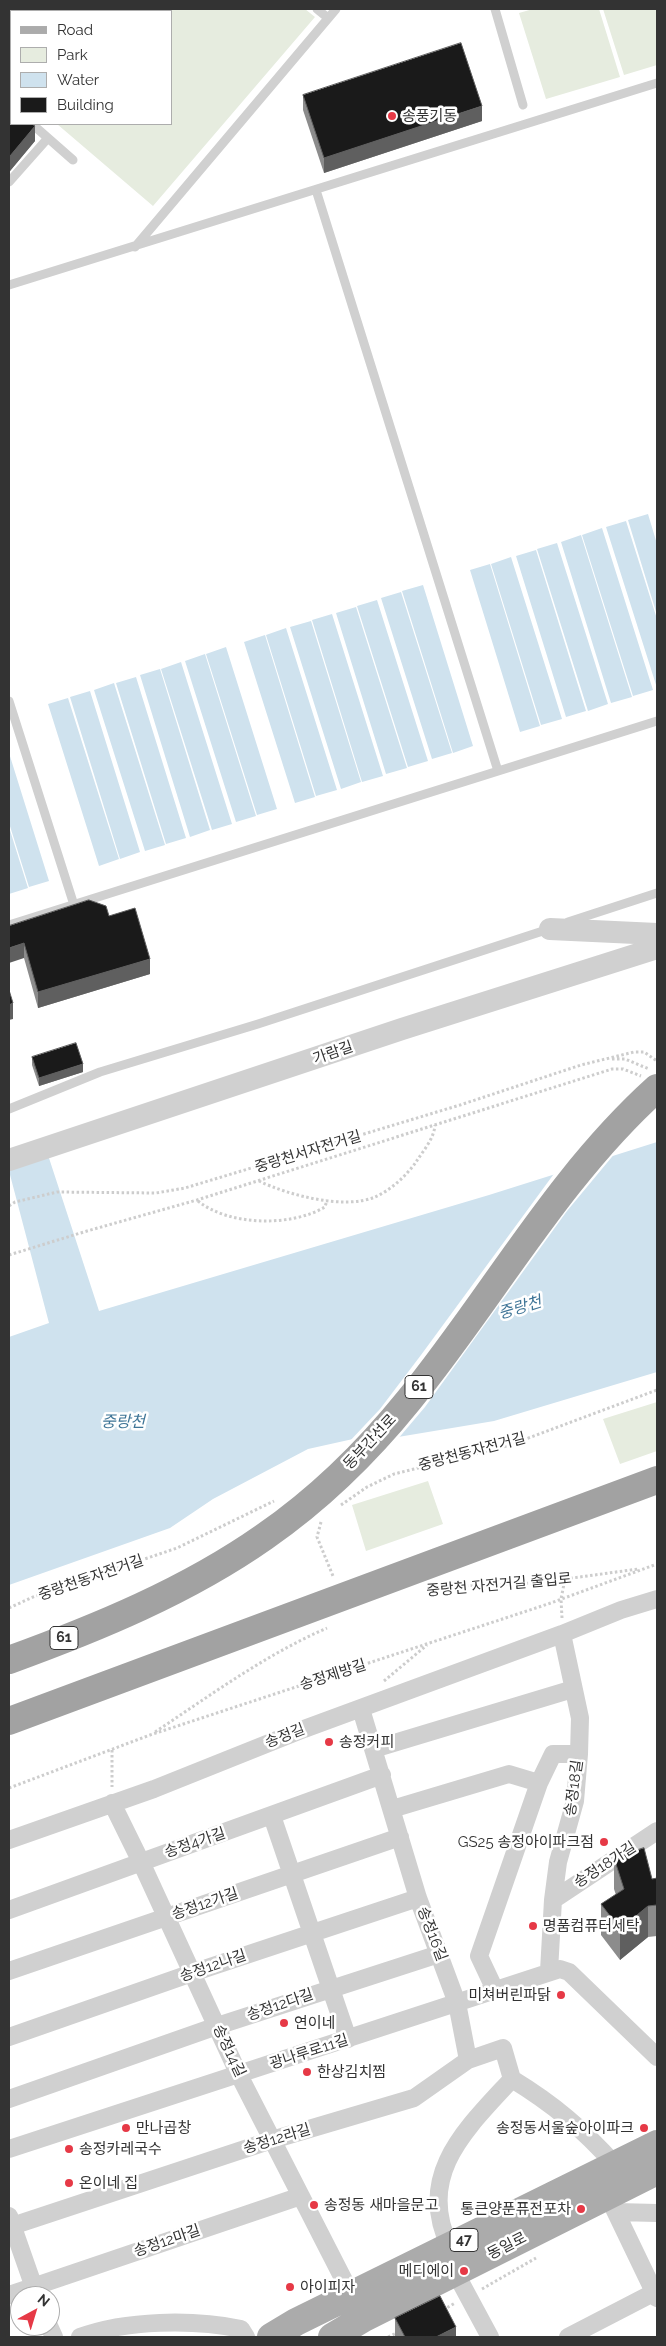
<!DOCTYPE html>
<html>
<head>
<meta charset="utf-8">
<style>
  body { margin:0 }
  #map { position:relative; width:666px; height:2346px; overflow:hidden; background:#fff; font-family:Raleway,sans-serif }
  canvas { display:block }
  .frame { position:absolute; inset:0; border:10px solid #333; pointer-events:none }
  .legend { position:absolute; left:10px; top:10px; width:162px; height:115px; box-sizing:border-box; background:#fff; border:1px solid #adadad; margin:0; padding:6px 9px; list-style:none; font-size:15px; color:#333 }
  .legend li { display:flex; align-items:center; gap:10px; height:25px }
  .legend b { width:25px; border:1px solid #adadad }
  .north { position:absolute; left:10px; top:2286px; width:50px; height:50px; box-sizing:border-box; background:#fff; border:1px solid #adadad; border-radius:50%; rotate:39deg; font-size:14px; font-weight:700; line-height:20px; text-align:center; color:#333 }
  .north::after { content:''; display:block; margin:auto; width:18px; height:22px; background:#e63946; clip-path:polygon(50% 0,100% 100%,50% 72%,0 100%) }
</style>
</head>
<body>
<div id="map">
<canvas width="666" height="2346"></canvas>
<div class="frame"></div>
<ul class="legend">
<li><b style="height:6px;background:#ababab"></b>Road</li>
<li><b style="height:14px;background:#e6ecdf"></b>Park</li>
<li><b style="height:14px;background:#cfe2ee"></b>Water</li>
<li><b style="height:14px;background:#1a1a1a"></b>Building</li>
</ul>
<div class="north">N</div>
</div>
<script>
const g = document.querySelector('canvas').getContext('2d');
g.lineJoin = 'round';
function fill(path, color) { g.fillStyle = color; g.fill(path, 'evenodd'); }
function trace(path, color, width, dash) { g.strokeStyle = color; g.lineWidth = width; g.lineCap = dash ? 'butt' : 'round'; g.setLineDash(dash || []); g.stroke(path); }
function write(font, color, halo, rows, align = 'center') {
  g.font = font + ' Raleway,"Noto Sans KR",sans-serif'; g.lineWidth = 5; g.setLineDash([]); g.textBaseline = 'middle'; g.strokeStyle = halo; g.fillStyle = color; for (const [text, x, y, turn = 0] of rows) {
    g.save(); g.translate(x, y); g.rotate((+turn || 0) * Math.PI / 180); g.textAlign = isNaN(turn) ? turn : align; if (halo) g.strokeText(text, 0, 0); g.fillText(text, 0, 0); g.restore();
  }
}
fill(new Path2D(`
  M146 9H305L315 17 153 206 57 124H171V11H144Z
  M533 9H599L620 77 546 99 519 13Z
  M603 9H657V65L624 75Z
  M657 1402V1451L620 1464 603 1419Z
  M428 1481 443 1524 366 1551 352 1505Z`), '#e6ecdf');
fill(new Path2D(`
  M648 514 657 544V615L628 520Z
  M626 521 657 619V688L606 527Z
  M602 528 653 690 633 696 582 535Z
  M581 535 632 697 611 703 561 542Z
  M557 543 608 704 588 711 537 549Z
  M536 550 586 711 566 717 516 556Z
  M511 557 562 719 541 725 491 564Z
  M490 564 540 726 520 732 470 570Z
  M423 585 473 746 453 753 402 591Z
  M401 592 452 753 432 759 381 598Z
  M377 600 428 761 408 767 357 606Z
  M356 607 407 768 386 774 336 613Z
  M332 614 383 776 362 782 312 620Z
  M311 621 361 782 341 789 290 627Z
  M286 628 337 790 316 796 266 635Z
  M265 635 315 797 295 803 244 642Z
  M226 647 277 809 257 815 206 654Z
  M205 654 256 816 236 822 185 661Z
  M181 662 232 824 212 830 161 669Z
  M160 669 210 830 190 837 140 675Z
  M136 677 186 838 166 844 116 683Z
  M114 683 165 845 145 851 94 690Z
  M90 691 140 852 120 859 70 697Z
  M68 698 119 859 99 866 48 704Z
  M9 753 49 881 29 887 9 823Z
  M9 827 28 888 9 894Z
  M657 1142V1372L494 1421 398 1437 353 1439 308 1449 213 1499 170 1528 9 1585V1337L49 1323 9 1171 48 1155 99 1311 489 1195Z`), '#cfe2ee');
fill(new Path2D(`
  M616 1152 567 1211 425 1407 397 1440 348 1443 380 1409 421 1355 556 1171Z`), '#fff');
trace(new Path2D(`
  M612 1059H625L649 1069
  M259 1181C288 1195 344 1210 375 1197 391 1190 406 1176 416 1162 423 1151 434 1139 435 1125
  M198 1201C229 1226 291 1227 325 1207L327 1200
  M9 1206 15 1202 57 1192 156 1193 185 1188 460 1105 581 1065 634 1052H644L657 1061
  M9 1255 87 1231 197 1200 612 1069H623L641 1076
  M341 1505 367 1487 394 1474 507 1446 657 1390
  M321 1522 317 1537 333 1576
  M426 1591 461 1586 536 1583 638 1569
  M9 1608 33 1597 177 1548 274 1501
  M562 1618 561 1599 565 1579
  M384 1681 427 1645
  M155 1732C211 1695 265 1655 327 1628
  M112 1750V1787
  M9 1788 150 1735 548 1604 657 1564
  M482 2289 536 2258
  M443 2310 455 2303
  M388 2337 399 2332`), '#cdcdcd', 3, [2.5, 2.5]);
trace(new Path2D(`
  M317 9 328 18
  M495 9 523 105
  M129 11 132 9
  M32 124 73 160
  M9 182 48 138
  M316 190 498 771
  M135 247 336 9
  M9 285 657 83
  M9 701 74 905
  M568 922 657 893
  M9 925 657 721
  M9 1109 100 1072 258 1024 549 929`), '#d0d0d0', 9);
trace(new Path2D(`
  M361 1709 418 1898 457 2003 468 2060
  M374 1749 573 1689
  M112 1803 141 1862 239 2075 352 2296
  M392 1809 509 1774 539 1783 553 1754H579
  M272 1816 348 2039
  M9 1840 154 1789 304 1729 562 1634 621 1610 657 1599
  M553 1900 657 1831
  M9 1910 382 1775
  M9 1971 400 1837
  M549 1971 553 1900 558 1862 575 1801 579 1754 580 1718 562 1634
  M495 1990 479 1956 539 1783
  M9 2037 192 1973 418 1898
  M9 2099 217 2026 439 1954
  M9 2149 560 1969 569 1972 657 2057
  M608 2196 657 2298
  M616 2212 657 2213
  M9 2216 37 2296
  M9 2227 272 2140 414 2098 468 2060 503 2048 512 2079
  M450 2247C415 2175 466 2129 512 2079 553 2104 583 2129 615 2165
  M455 2272 490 2337
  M9 2295 301 2196
  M49 2326 54 2337
  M80 2337C126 2320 193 2319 241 2329L246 2337
  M568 2337 655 2292`), '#d0d0d0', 18);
trace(new Path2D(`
  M550 929 657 934
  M9 1160 402 1029 657 948`), '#d0d0d0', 22);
trace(new Path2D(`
  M271 2337 296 2322 657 2144
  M332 2337 364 2318 657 2171`), '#ababab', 28);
trace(new Path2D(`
  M9 1660C97 1628 187 1591 264 1537 319 1499 367 1452 409 1400 493 1297 557 1178 657 1088
  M9 1721 657 1480`), '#a2a2a2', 28);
fill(new Path2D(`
  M57 9H119V11H57Z
  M11 32V75L9 70V38Z
  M303 95 482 121 324 173 303 110Z
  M9 103 35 141 10 171 9 170Z
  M109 916 150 974 38 1008 24 958 9 926Z
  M32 1057 83 1072 39 1086 32 1065Z
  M614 1858 652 1879 657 1878V1936L648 1937 620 1960 601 1935V1904L616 1895 614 1889Z
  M395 2318 456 2337H395Z`), '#8c8c8c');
fill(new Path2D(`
  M13 9H15V11H11V22L9 26V15Z
  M114 9H119V11H111Z
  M482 106V121L324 173V158Z
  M35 126V141L10 171V156Z
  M24 943V958L9 963V948Z
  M150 959V974L38 1008V992Z
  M13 1003V1019L9 1020V1005Z
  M83 1064V1072L39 1086V1078Z
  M648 1906V1937L620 1960V1929Z
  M456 2327V2337H436Z`), '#5f5f5f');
const building = new Path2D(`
  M9 9H13L9 15Z
  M61 9H114L111 11H63Z
  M11 32V64L9 58V38Z
  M461 43 482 106 324 158 303 95Z
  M9 103 11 105V124H32L35 126 10 156 9 155Z
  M89 900 106 906 109 916 135 908 150 959 38 992 24 943 9 948V926Z
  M9 990 13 1003 9 1005Z
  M76 1043 83 1064 39 1078 32 1057Z
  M644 1848 652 1879 657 1878V1905L648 1906 620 1929 601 1904 624 1889 614 1858Z
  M440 2296 456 2327 436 2337H405L395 2318Z`);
fill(building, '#1a1a1a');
trace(building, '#5f5f5f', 1);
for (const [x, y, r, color] of [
  [392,116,5,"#e63946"],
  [329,1742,5,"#e63946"],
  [604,1842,5,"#e63946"],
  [533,1926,5,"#e63946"],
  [561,1995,5,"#e63946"],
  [284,2023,5,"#e63946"],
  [307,2072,5,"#e63946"],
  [126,2128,5,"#e63946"],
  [644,2128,5,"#e63946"],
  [69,2149,5,"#e63946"],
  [69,2183,5,"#e63946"],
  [314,2205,5,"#e63946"],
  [581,2209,5,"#e63946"],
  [464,2271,5,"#e63946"],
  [290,2287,5,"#e63946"]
]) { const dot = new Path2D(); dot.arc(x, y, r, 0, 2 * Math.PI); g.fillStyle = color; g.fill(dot); trace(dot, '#fff', 2); }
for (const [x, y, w] of [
  [419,1387,28],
  [64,1638,28],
  [464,2240,28]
]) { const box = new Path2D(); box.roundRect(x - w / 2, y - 11.5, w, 23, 4); g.fillStyle = '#fff'; g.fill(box); trace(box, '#333', 1); }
write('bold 14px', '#333', null, [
  ["61",419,1387],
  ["61",64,1638],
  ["47",464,2240]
]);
write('15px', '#333', '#fff', [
  ["송풍기동",402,116],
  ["송정커피",339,1742],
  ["GS25 송정아이파크점",594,1842,"right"],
  ["명품컴퓨터세탁",543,1926],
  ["미쳐버린파닭",551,1995,"right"],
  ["연이네",294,2023],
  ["한상김치찜",317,2072],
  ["만나곱창",136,2128],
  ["송정동서울숲아이파크",634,2128,"right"],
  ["송정카레국수",79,2149],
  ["온이네 집",79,2183],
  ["송정동 새마을문고",324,2205],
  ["통큰양푼퓨전포차",571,2209,"right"],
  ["메디에이",454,2271,"right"],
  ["아이피자",300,2287]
], 'left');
write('15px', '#333', '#fff', [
  ["가람길",333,1053,-19],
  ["중랑천서자전거길",308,1152,-17],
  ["동부간선로",370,1442,-47],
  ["중랑천동자전거길",472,1452,-15],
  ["중랑천동자전거길",91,1578,-19],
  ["중랑천 자전거길 출입로",499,1585,-5],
  ["송정제방길",333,1675,-18],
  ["송정길",285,1736,-21],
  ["송정18길",574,1788,-82],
  ["송정4가길",195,1843,-19],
  ["송정18가길",605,1865,-33],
  ["송정12가길",205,1904,-19],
  ["송정16길",432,1934,69],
  ["송정12나길",213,1966,-19],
  ["송정12다길",280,2005,-19],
  ["송정14길",229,2051,65],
  ["광나루로11길",309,2052,-18],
  ["송정12라길",277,2139,-17],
  ["송정12마길",167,2241,-19],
  ["동일로",507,2246,-27]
]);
write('italic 16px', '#3f7597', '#fff', [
  ["중랑천",520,1308,-17],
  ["중랑천",123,1422]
]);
</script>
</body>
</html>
